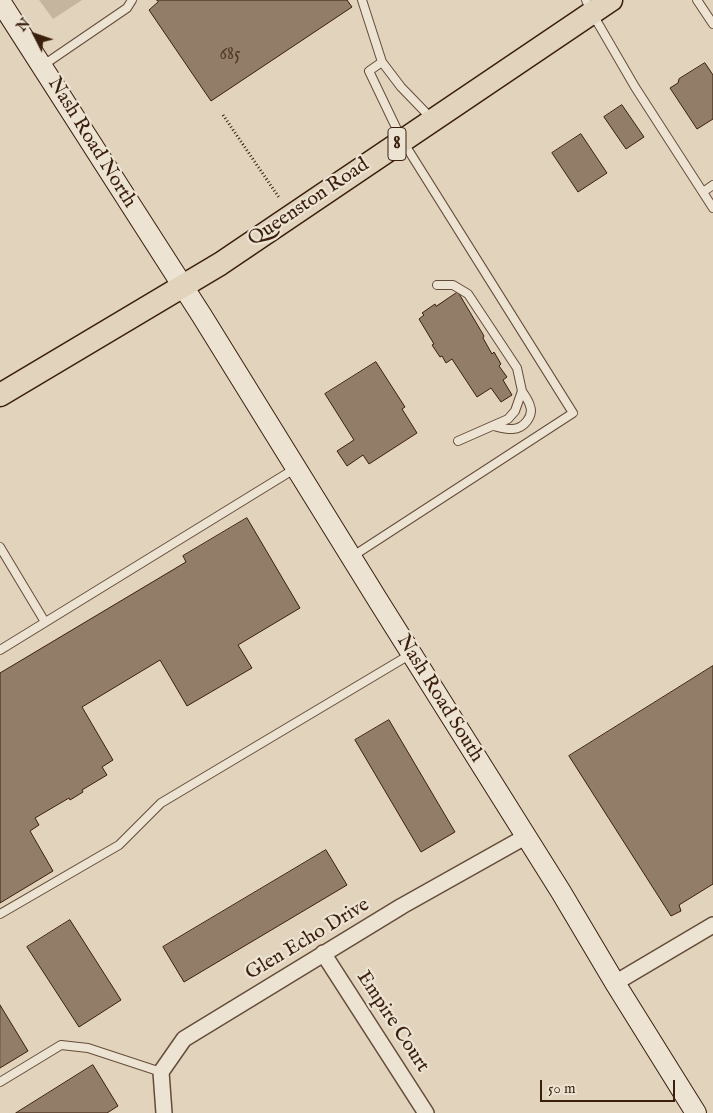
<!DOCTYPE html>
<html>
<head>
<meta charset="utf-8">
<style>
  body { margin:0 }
  #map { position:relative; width:713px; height:1113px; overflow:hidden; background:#e2d4bc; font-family:"IM FELL English",serif }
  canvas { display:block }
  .north { position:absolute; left:10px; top:10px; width:50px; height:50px; -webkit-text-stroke:4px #ece3d3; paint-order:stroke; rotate:311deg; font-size:14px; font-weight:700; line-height:20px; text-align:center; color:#3b1f0d }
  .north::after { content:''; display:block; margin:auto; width:18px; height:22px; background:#3b1f0d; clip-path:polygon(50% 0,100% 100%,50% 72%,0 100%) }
  .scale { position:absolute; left:540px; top:1080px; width:135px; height:22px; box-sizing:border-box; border:2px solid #3b1f0d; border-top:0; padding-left:6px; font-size:15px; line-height:18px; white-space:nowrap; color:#3b1f0d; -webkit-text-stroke:4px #ece3d3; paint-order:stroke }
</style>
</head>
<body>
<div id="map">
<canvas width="713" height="1113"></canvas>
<div class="north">N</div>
<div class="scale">50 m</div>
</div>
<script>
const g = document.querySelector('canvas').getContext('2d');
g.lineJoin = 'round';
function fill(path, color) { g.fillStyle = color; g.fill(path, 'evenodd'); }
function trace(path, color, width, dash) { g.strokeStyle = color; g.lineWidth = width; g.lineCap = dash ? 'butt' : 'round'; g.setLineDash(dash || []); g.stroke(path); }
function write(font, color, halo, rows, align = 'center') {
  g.font = font + ' "IM FELL English",serif'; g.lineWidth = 4.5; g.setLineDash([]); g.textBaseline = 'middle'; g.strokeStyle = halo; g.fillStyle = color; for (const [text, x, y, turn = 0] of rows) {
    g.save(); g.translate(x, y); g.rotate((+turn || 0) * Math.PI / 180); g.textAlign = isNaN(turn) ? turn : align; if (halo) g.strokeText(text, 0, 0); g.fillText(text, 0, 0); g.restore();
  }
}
fill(new Path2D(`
  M39 0H82L53 19Z`), '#c6b59e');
const building = new Path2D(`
  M157 0H347L352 7 211 101 149 10 158 2Z
  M705 63 713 75V119L697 129 670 88 678 83 679 79Z
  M622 105 644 137 626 149 604 117Z
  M581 134 607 173 578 192 552 153Z
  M458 292 484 336 483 338 492 354 494 352 501 364 499 366 507 377 503 380 512 395 501 402 491 388 477 397 452 359 446 363 442 356 440 357 432 345 434 344 419 319 424 315 422 313 435 304 436 306Z
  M376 362 405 407 402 409 417 433 369 464 363 455 347 466 337 451 354 440 325 394Z
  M247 518 300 608 238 645 252 668 187 706 160 660 82 707 113 760 102 767 107 775 82 790 83 792 70 800 69 798 35 818 39 825 30 831 53 871 0 903V673L186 562 183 556Z
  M713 666V884L679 905 681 911 671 916 569 756Z
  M389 720 455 832 421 852 355 740Z
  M326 850 347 885 184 982 163 947Z
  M70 920 121 1000 79 1027 27 947Z
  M0 1005 28 1051 0 1068Z
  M93 1065 118 1106 107 1113H16Z`);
fill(building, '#927d68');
trace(building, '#3b1f0d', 1);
const lane = new Path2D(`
  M362 0 382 62 401 87 431 118
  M586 0 592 13 635 87 713 208
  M697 0 713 24
  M42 66 127 8 132 0
  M703 192 713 185
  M437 285H453L468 294 517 368 522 391 515 411 508 419 458 441
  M494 426C506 429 518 433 527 421 530 417 532 411 530 406 529 401 525 396 522 391
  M0 547 45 622
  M353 556 573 413 402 140 369 71 382 62
  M0 650 296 468
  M0 914 119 845 161 803 411 654
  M0 1082 61 1045 88 1048 161 1072`);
const street = new Path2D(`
  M323 953 426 1113
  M615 983 713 925
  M164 1113 161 1072 184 1039 402 906 525 837`);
const secondary = new Path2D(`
  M0 1 202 316 379 602 561 892 615 983 696 1113`);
const primary = new Path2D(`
  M0 395 220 264 611 0`);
trace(lane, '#654c39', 10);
trace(street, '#654c39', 18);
trace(secondary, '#3b1f0d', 22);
trace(primary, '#3b1f0d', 25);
trace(new Path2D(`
  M223 115 280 199`), '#3b1f0d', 3, [1, 2.5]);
trace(lane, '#ece3d3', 8);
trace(street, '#ece3d3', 15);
trace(secondary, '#ece3d3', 20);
trace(primary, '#e2d4bc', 22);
write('18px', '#513624', null, [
  ["685",230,55]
]);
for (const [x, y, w] of [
  [397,144,18]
]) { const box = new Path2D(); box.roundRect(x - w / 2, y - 16.5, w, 33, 4); g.fillStyle = '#ece3d3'; g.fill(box); trace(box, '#3b1f0d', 1); }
write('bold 19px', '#3b1f0d', null, [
  ["8",397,144]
]);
write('20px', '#3b1f0d', '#ece3d3', [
  ["Nash Road North",91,143,58],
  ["Queenston Road",309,203,-34],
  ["Nash Road South",439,699,58],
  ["Glen Echo Drive",308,940,-31],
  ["Empire Court",392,1022,57]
]);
</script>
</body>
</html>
